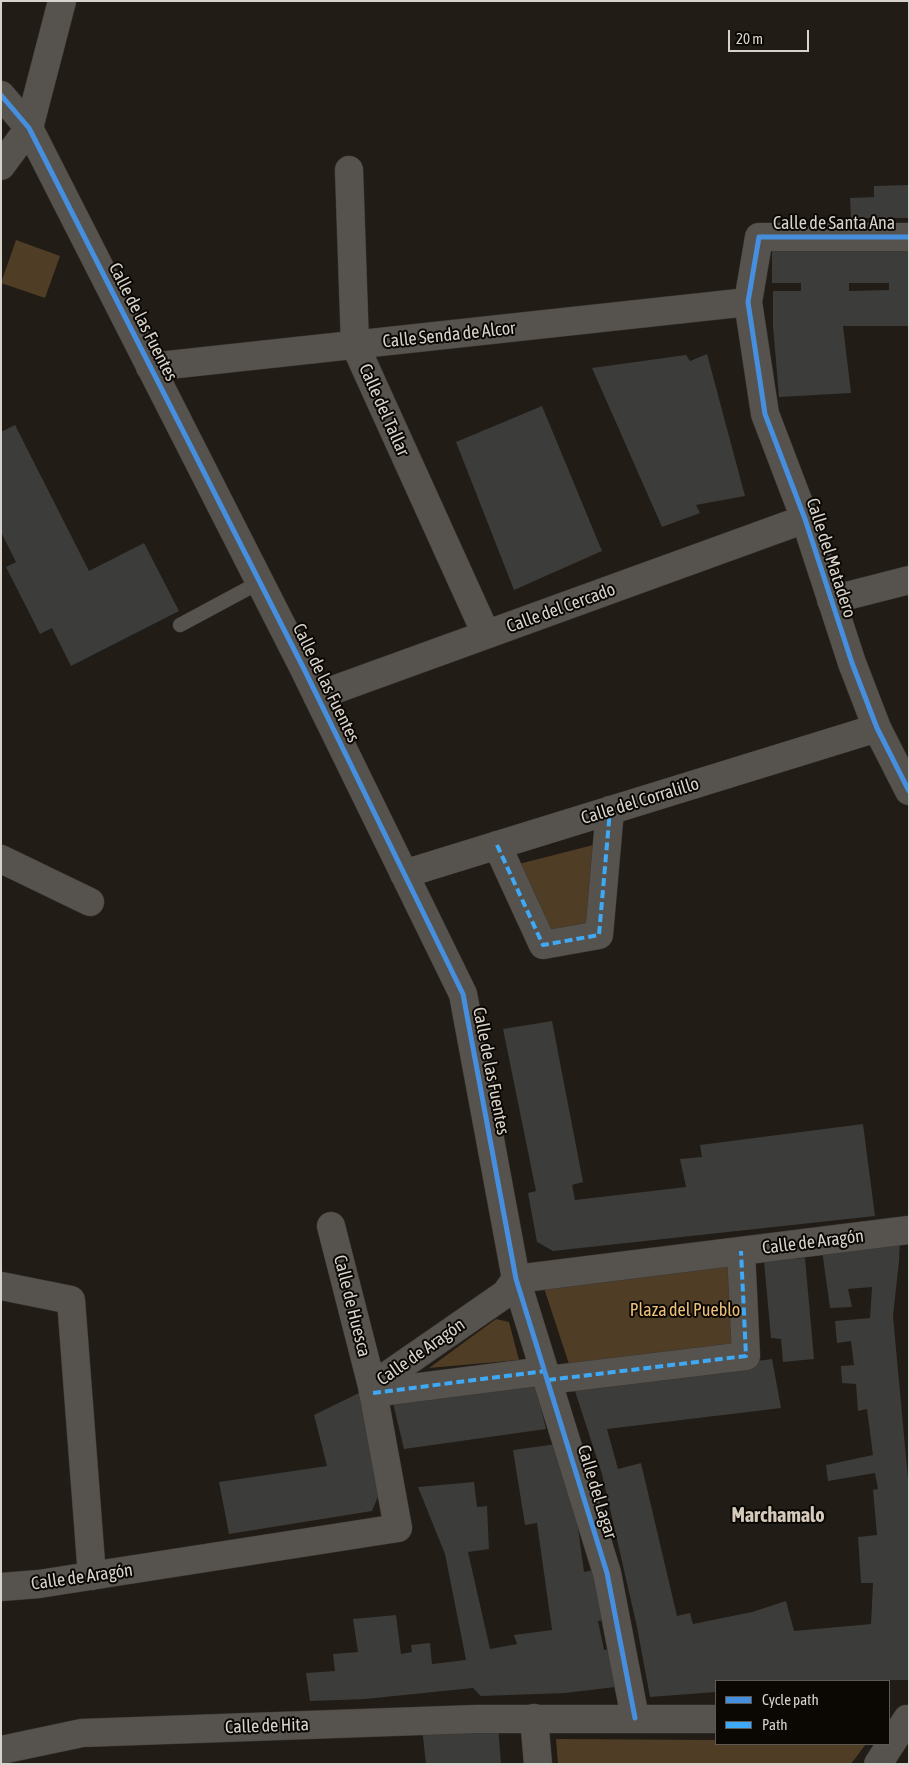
<!DOCTYPE html>
<html>
<head>
<meta charset="utf-8">
<style>
  body { margin:0 }
  #map { position:relative; width:910px; height:1765px; overflow:hidden; background:#211c16; font-family:"Asap Condensed",sans-serif }
  canvas { display:block }
  .frame { position:absolute; inset:0; border:2px solid #d7d2cb; pointer-events:none }
  .legend { position:absolute; left:715px; top:1680px; width:175px; height:65px; box-sizing:border-box; background:#0b0804; border:1px solid #5d5954; margin:0; padding:6px 9px; list-style:none; font-size:15px; color:#d7d2cb }
  .legend li { display:flex; align-items:center; gap:10px; height:25px }
  .legend b { width:25px; border:1px solid #5d5954 }
  .scale { position:absolute; left:728px; top:30px; width:81px; height:22px; box-sizing:border-box; border:2px solid #d7d2cb; border-top:0; padding-left:6px; font-size:15px; line-height:18px; white-space:nowrap; color:#d7d2cb; -webkit-text-stroke:4px #0b0804; paint-order:stroke }
</style>
</head>
<body>
<div id="map">
<canvas width="910" height="1765"></canvas>
<div class="frame"></div>
<ul class="legend">
<li><b style="height:6px;background:#468fdf"></b>Cycle path</li>
<li><b style="height:6px;background:#3fa9f5"></b>Path</li>
</ul>
<div class="scale">20 m</div>
</div>
<script>
const g = document.querySelector('canvas').getContext('2d');
g.lineJoin = 'round';
function fill(path, color) { g.fillStyle = color; g.fill(path, 'evenodd'); }
function trace(path, color, width, dash) { g.strokeStyle = color; g.lineWidth = width; g.lineCap = dash ? 'butt' : 'round'; g.setLineDash(dash || []); g.stroke(path); }
function write(font, color, halo, rows, align = 'center') {
  g.font = font + ' "Asap Condensed",sans-serif'; g.lineWidth = 4; g.setLineDash([]); g.textBaseline = 'middle'; g.strokeStyle = halo; g.fillStyle = color; for (const [text, x, y, turn = 0] of rows) {
    g.save(); g.translate(x, y); g.rotate((+turn || 0) * Math.PI / 180); g.textAlign = isNaN(turn) ? turn : align; if (halo) g.strokeText(text, 0, 0); g.fillText(text, 0, 0); g.restore();
  }
}
fill(new Path2D(`
  M16 240 60 256 45 298 1 283Z
  M597 844 589 924 549 933 515 865Z
  M732 1259 739 1346 570 1367 543 1285Z
  M496 1319 509 1322 519 1360 429 1368Z
  M556 1739 716 1740V1744H866L851 1764H558Z`), '#4f3e25');
fill(new Path2D(`
  M909 185V218H851L850 198 874 197V186Z
  M909 246V326H843L851 393 779 397 773 326V291H801V283H772V247ZM849 283H889V290L849 291Z
  M707 354 745 496 696 505 700 513 662 527 592 368 686 355 690 361Z
  M542 406 602 551 514 590 456 442Z
  M15 425 89 571 144 543 179 611 71 666 52 628 40 634 6 567 16 562 1 532V432Z
  M552 1021 583 1182 572 1185 575 1200 686 1187 680 1159 702 1157 700 1145 863 1124 875 1216 553 1251 537 1242 528 1193 536 1191 503 1029Z
  M900 1240 899 1261 893 1316 909 1490V1680L716 1681V1692L650 1697 637 1627 602 1474 573 1385 772 1359 781 1408 607 1429 618 1469 641 1463 677 1616 690 1613 693 1624 752 1612 786 1601 794 1631 871 1624 873 1583H861L858 1537 877 1535 873 1490 878 1489 875 1473 828 1481 826 1465 873 1455 867 1409 858 1411 856 1384 842 1383 841 1366 854 1365 851 1341 837 1343 835 1321 870 1318 872 1287 848 1289 852 1307 830 1308 822 1250Z
  M805 1258 814 1359 783 1362 781 1339 771 1338 764 1261Z
  M535 1383 546 1429 404 1449 393 1403Z
  M361 1392 380 1492 372 1511 229 1534 219 1482 327 1466 314 1415Z
  M557 1444 577 1520 584 1572 594 1570 605 1620 598 1621 604 1650 617 1648 624 1686 565 1693 481 1696 473 1688 365 1699 310 1701 306 1673 335 1671 333 1654 358 1652 353 1619 396 1615 401 1654 412 1652 411 1645 430 1643 432 1664 466 1660 445 1554 418 1487 474 1482 477 1507 487 1506 489 1549 468 1552 490 1649 517 1644 514 1635 552 1630 537 1523 525 1525 513 1450Z
  M498 1725 501 1764H426L422 1728Z`), '#3c3c3a');
const lane = new Path2D(`
  M180 625 260 582`);
const street = new Path2D(`
  M1 95 29 128 304 669 463 994 516 1279 607 1573 635 1718
  M1 166 29 128 62 1
  M349 170 355 345 486 634
  M909 237H759L748 302 765 414 805 519 852 663 877 728 909 791
  M150 367 748 302
  M831 600 909 580
  M317 696 805 519
  M497 845 543 945 599 935 610 810
  M1 859 90 902
  M404 874 877 728
  M1 1286 71 1300 92 1576
  M548 1380 746 1356 741 1251
  M372 1386 505 1294 516 1279 909 1230
  M373 1393 545 1371
  M1 1587 39 1584 398 1528 372 1386 331 1226
  M534 1718 538 1764
  M1 1750 82 1733 476 1719H716
  M878 1764 907 1719`);
trace(lane, '#3b3733', 15);
trace(street, '#3b3733', 29);
trace(lane, '#56524d', 14);
trace(street, '#56524d', 28);
trace(new Path2D(`
  M497 845 543 945 599 935 610 810
  M548 1380 746 1356 741 1251
  M373 1393 545 1371`), '#3fa9f5', 4, [8, 4]);
trace(new Path2D(`
  M1 95 29 128 304 669 463 994 516 1279 607 1573 635 1718
  M909 237H759L748 302 765 414 805 519 852 663 877 728 909 791`), '#468fdf', 5);
write('18px', '#d7d2cb', '#0b0804', [
  ["Calle de Santa Ana",834,223],
  ["Calle de las Fuentes",143,322,63],
  ["Calle Senda de Alcor",449,335,-6],
  ["Calle del Tallar",384,410,66],
  ["Calle del Matadero",831,558,72],
  ["Calle del Cercado",561,608,-20],
  ["Calle de las Fuentes",326,683,64],
  ["Calle del Corralillo",640,801,-17],
  ["Calle de las Fuentes",491,1071,79],
  ["Calle de Aragón",813,1242,-7],
  ["Calle de Huesca",352,1306,76],
  ["Calle de Aragón",421,1352,-35],
  ["Calle del Lagar",597,1492,73],
  ["Calle de Aragón",82,1577,-8],
  ["Calle de Hita",267,1726,-2]
]);
write('18px', '#eebf78', '#0b0804', [
  ["Plaza del Pueblo",685,1310]
]);
write('bold 20px', '#d4c9bb', '#0b0804', [
  ["Marchamalo",778,1516]
]);
</script>
</body>
</html>
